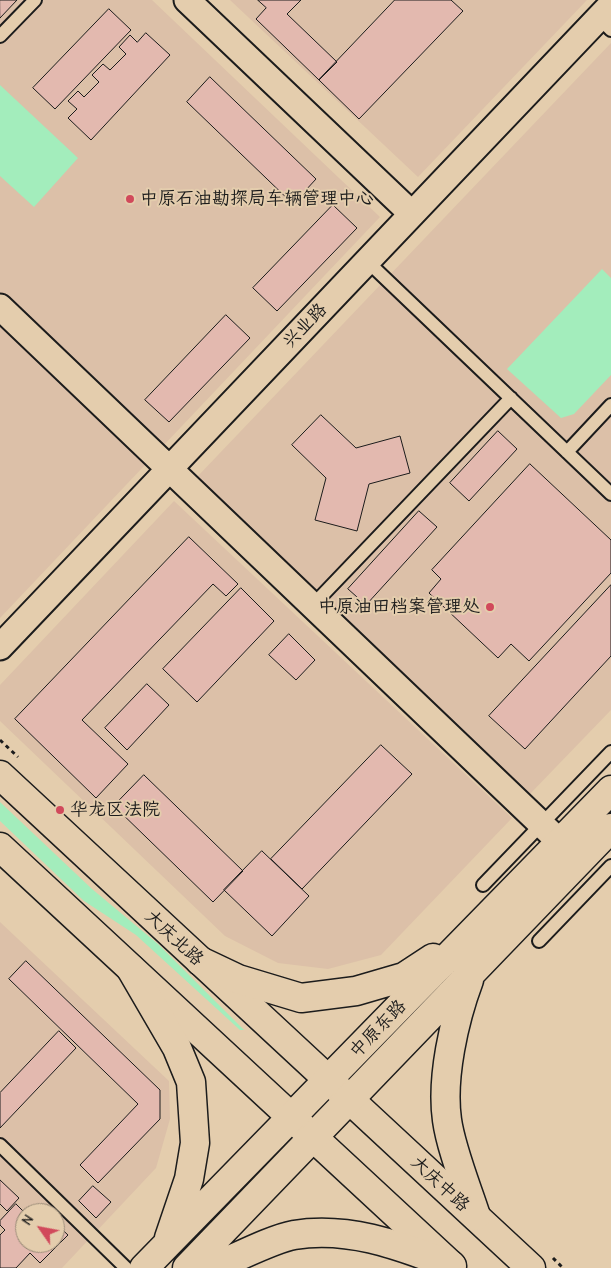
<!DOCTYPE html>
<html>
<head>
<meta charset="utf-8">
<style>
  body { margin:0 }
  #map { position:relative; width:611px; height:1268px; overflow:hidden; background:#e4cdad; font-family:"Comic Neue",sans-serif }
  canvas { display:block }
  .north { position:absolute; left:15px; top:1203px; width:50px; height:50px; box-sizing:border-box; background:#e4cdad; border:1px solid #948673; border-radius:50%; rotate:303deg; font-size:14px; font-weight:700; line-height:20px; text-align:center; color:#1c1c1c }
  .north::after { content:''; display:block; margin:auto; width:18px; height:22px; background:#d1495b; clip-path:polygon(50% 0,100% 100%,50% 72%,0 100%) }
</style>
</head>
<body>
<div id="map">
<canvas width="611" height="1268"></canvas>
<div class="north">N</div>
</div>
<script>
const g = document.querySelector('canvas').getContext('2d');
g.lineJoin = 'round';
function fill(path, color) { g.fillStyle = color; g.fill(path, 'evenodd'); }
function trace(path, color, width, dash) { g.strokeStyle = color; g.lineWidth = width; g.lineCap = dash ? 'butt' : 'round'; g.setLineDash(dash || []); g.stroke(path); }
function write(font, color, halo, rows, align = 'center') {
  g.font = font + ' "Comic Neue","LXGW WenKai TC",sans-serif'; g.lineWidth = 4; g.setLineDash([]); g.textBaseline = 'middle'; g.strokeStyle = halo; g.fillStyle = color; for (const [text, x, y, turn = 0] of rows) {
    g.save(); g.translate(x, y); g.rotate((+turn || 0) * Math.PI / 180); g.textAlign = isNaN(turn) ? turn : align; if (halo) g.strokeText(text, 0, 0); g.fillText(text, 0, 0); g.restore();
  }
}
fill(new Path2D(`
  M0 0H152L380 217 0 618Z
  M230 0H587L418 177Z
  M611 43V710L529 795 197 477Z
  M174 501 512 818 381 955 328 969 278 963 225 936 0 721V685Z
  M0 922 169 1081 170 1119 156 1168 62 1268H0ZM25 1213H55V1243H25Z`), '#dcc0a8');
fill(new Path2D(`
  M0 85 78 158 34 207 0 176Z
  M602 269 611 278V375L574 414 561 418 507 369Z
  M0 802 92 889 158 944 244 1030H240L136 935 84 901 0 821Z`), '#a3edbc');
const building = new Path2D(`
  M0 0H17L0 18Z
  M258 0H301L287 14 337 62 319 80 256 19 266 8Z
  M395 0H451L463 11 359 119 319 80Z
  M109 9 131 30 55 109 33 88Z
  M146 33 170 55 91 140 68 118 77 109 68 101 78 91 84 97 99 82 92 75 103 64 110 70 126 54 119 47 130 35 137 42Z
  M210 77 316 179 293 204 187 102Z
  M333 205 357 228 277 311 253 288Z
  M226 315 250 338 169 422 145 400Z
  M321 415 356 448 400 436 410 473 369 484 357 531 315 520 326 478 292 445Z
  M498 431 517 449 469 501 450 483Z
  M530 464 611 540V573L529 661 511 644 498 658 429 593 441 579 432 570Z
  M419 511 437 527 366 605 348 589Z
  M189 537 238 584 226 596 213 584 82 720 128 764 96 798 15 719Z
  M611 585V656L525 749 489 716Z
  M241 588 274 621 197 702 163 669Z
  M289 634 315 660 296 680 269 655Z
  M147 684 169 705 127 750 105 728Z
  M381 745 412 774 302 889 271 859Z
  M144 775 243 871 213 902 114 806Z
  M262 851 309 896 272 936 224 890Z
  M26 961 160 1090V1119L98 1183 80 1165 138 1104 9 979Z
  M59 1031 76 1048 0 1128V1093Z
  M0 1180 19 1198 7 1211 0 1204Z
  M93 1186 111 1202 96 1218 79 1201Z
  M16 1204 25 1213V1243H55V1223L68 1235 40 1263 30 1253 16 1268H0V1235L5 1230 0 1225V1221Z`);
fill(building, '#e3b9af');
trace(building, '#1c1c1c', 1);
const service = new Path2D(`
  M599 18 611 30
  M0 36 35 0
  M367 261 611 494
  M567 452 611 405
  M312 606 511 398
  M483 885 611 752
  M539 941 611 866
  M0 1145 126 1268`);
const minor = new Path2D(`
  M187 0 412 214
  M0 307 560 842
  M0 647 611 5`);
const secondary = new Path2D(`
  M0 775 531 1268
  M0 847 452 1266`);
const primary = new Path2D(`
  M200 961 238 979 301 998 356 991 404 977 433 958
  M131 969 177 1048 191 1082 195 1143 189 1179 169 1238
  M469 980C454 1020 441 1078 447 1120 451 1149 467 1188 476 1216
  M144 1268 611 790
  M187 1268 611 828
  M212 1268C234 1259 272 1239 294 1235 350 1226 400 1246 451 1265`);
trace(service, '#1c1c1c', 16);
trace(minor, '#1c1c1c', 29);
trace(secondary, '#1c1c1c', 31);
trace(primary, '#1c1c1c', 31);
trace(new Path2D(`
  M0 740 18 757
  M553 1258 563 1268`), '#1c1c1c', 3, [4, 4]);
trace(service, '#e4cdad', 12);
trace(minor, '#e4cdad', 25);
trace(secondary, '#e4cdad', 28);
trace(primary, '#e4cdad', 28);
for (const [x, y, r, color] of [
  [130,199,5,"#d1495b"],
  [490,607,5,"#d1495b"],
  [60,810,5,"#d1495b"]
]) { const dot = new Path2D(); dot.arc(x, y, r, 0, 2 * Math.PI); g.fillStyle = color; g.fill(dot); trace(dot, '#e4cdad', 2); }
write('18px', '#1c1c1c', '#e4cdad', [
  ["中原石油勘探局车辆管理中心",140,199],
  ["中原油田档案管理处",480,607,"right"],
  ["华龙区法院",70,810]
], 'left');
write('18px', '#1c1c1c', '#e4cdad', [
  ["兴业路",305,326,-46],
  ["大庆北路",174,938,43],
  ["中原东路",378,1029,-46],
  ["大庆中路",440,1184,43]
]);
</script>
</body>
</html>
